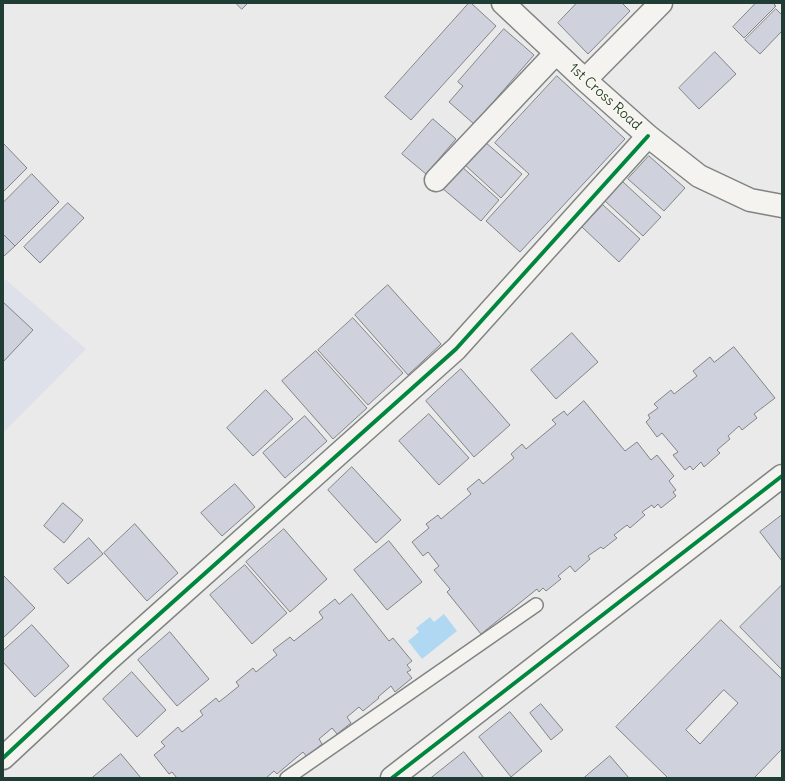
<!DOCTYPE html>
<html>
<head>
<meta charset="utf-8">
<style>
  body { margin:0 }
  #map { position:relative; width:785px; height:781px; overflow:hidden; background:#eaeaea; font-family:Delius,sans-serif }
  canvas { display:block }
  .frame { position:absolute; inset:0; border:4px solid #1f3d34; pointer-events:none }
</style>
</head>
<body>
<div id="map">
<canvas width="785" height="781"></canvas>
<div class="frame"></div>
</div>
<script>
const g = document.querySelector('canvas').getContext('2d');
g.lineJoin = 'round';
function fill(path, color) { g.fillStyle = color; g.fill(path, 'evenodd'); }
function trace(path, color, width, dash) { g.strokeStyle = color; g.lineWidth = width; g.lineCap = dash ? 'butt' : 'round'; g.setLineDash(dash || []); g.stroke(path); }
function write(font, color, halo, rows, align = 'center') {
  g.font = font + ' Delius,sans-serif'; g.lineWidth = 3; g.setLineDash([]); g.textBaseline = 'middle'; g.strokeStyle = halo; g.fillStyle = color; for (const [text, x, y, turn = 0] of rows) {
    g.save(); g.translate(x, y); g.rotate((+turn || 0) * Math.PI / 180); g.textAlign = isNaN(turn) ? turn : align; if (halo) g.strokeText(text, 0, 0); g.fillText(text, 0, 0); g.restore();
  }
}
fill(new Path2D(`
  M5 279 86 349 3 433V281Z`), '#dee1e9');
fill(new Path2D(`
  M444 614 457 631 422 659 408 641 419 632 416 628 430 617 434 622Z`), '#b1d8f3');
const building = new Path2D(`
  M236 3H248L242 9Z
  M469 3H471L496 26 411 120 385 97Z
  M577 3H622L630 11 588 54 558 23Z
  M756 3H776L774 5 776 6 744 38 733 27Z
  M776 9 782 15V31L760 54 745 40Z
  M504 29 534 55 474 124 449 102 463 86 458 82Z
  M715 52 736 74 699 109 679 88Z
  M557 76 625 139 520 252 486 221 529 174 495 143Z
  M433 119 456 139 426 174 402 154Z
  M485 142 522 174 501 198 465 165Z
  M3 143 27 168 3 192Z
  M649 156 685 188 664 211 628 179Z
  M461 166 499 200 481 221 442 188Z
  M32 174 59 202 15 246 3 234V203Z
  M623 182 661 217 643 236 605 201Z
  M68 203 84 218 40 263 24 247Z
  M603 205 640 239 619 262 582 227Z
  M3 234 15 246 3 257Z
  M388 285 441 344 408 375 355 315Z
  M3 302 33 330 3 362Z
  M353 318 403 373 368 405 318 350Z
  M572 333 598 362 556 399 531 370Z
  M734 347 775 398 754 414 757 418 742 430 739 426 728 436 730 439 717 450 720 453 704 467 701 462 693 470 690 466 685 470 673 455 678 452 662 433 657 437 646 422 650 418 648 415 658 408 654 404 671 390 674 394 697 376 693 371 710 357 714 362Z
  M316 351 367 408 333 439 282 381Z
  M461 369 510 425 474 457 426 401Z
  M266 390 293 419 253 456 227 428Z
  M584 401 625 451 637 442 651 460 657 455 674 476 669 481 676 490 673 492 676 496 661 508 658 504 654 508 652 505 642 512 645 515 630 528 627 525 614 535 617 538 603 549 601 547 588 556 590 559 575 572 570 566 558 576 561 579 546 591 543 588 539 592 537 589 481 634 447 592 450 589 434 570 439 566 428 552 423 556 412 542 429 528 426 524 438 515 441 519 471 494 467 489 479 479 483 484 514 458 511 454 522 444 526 449 556 424 552 420 564 411 567 415Z
  M429 414 469 458 439 485 399 441Z
  M305 416 327 441 285 478 263 453Z
  M352 467 401 520 376 543 328 490Z
  M235 484 255 507 222 536 201 513Z
  M63 503 83 520 64 543 44 526Z
  M782 515V561L760 532Z
  M135 524 178 573 147 601 104 553Z
  M284 529 327 579 290 612 246 562Z
  M89 538 103 554 68 584 54 569Z
  M389 541 422 582 387 610 354 570Z
  M245 565 287 613 252 644 210 595Z
  M3 575 35 608 3 638Z
  M782 585V670L740 627Z
  M352 594 389 641 393 638 412 661 407 665 411 670 407 672 412 678 395 692 391 686 378 697 379 698 363 711 359 707 347 717 351 723 337 734 332 728 319 739 322 744 307 757 303 752 277 774 274 771 266 778H177L172 772 169 774 154 755 165 746 161 742 178 727 182 732 203 715 200 711 216 698 219 702 239 686 236 682 253 668 256 672 277 655 273 650 290 637 294 641 323 618 319 612 335 599 339 604Z
  M721 620 782 679V749L754 778H668L616 727ZM724 690 738 703 700 744 686 730Z
  M32 625 69 666 35 697 3 662V651Z
  M170 632 209 679 177 706 138 660Z
  M132 672 166 710 137 737 103 699Z
  M541 704 563 730 551 740 530 713Z
  M510 712 542 751 511 777 479 737Z
  M464 752 484 778H431Z
  M121 754 141 778H92Z
  M610 756 629 778H584Z`);
fill(building, '#cfd2dc');
trace(building, '#808584', 1);
const service = new Path2D(`
  M287 778 536 605`);
const minor = new Path2D(`
  M503 3 585 80 648 136 699 176 750 200 782 206
  M585 80 661 3
  M436 180 556 53
  M3 758 108 660 456 349 648 136
  M392 778 782 476`);
trace(service, '#808584', 16);
trace(minor, '#808584', 25);
trace(service, '#f4f3f0', 13);
trace(minor, '#f4f3f0', 22);
trace(new Path2D(`
  M3 758 108 660 456 349 648 136
  M392 778 782 476`), '#00873e', 4);
write('14px', '#1f3d34', '#fbf7ec', [
  ["1st Cross Road",605,97,42]
]);
</script>
</body>
</html>
